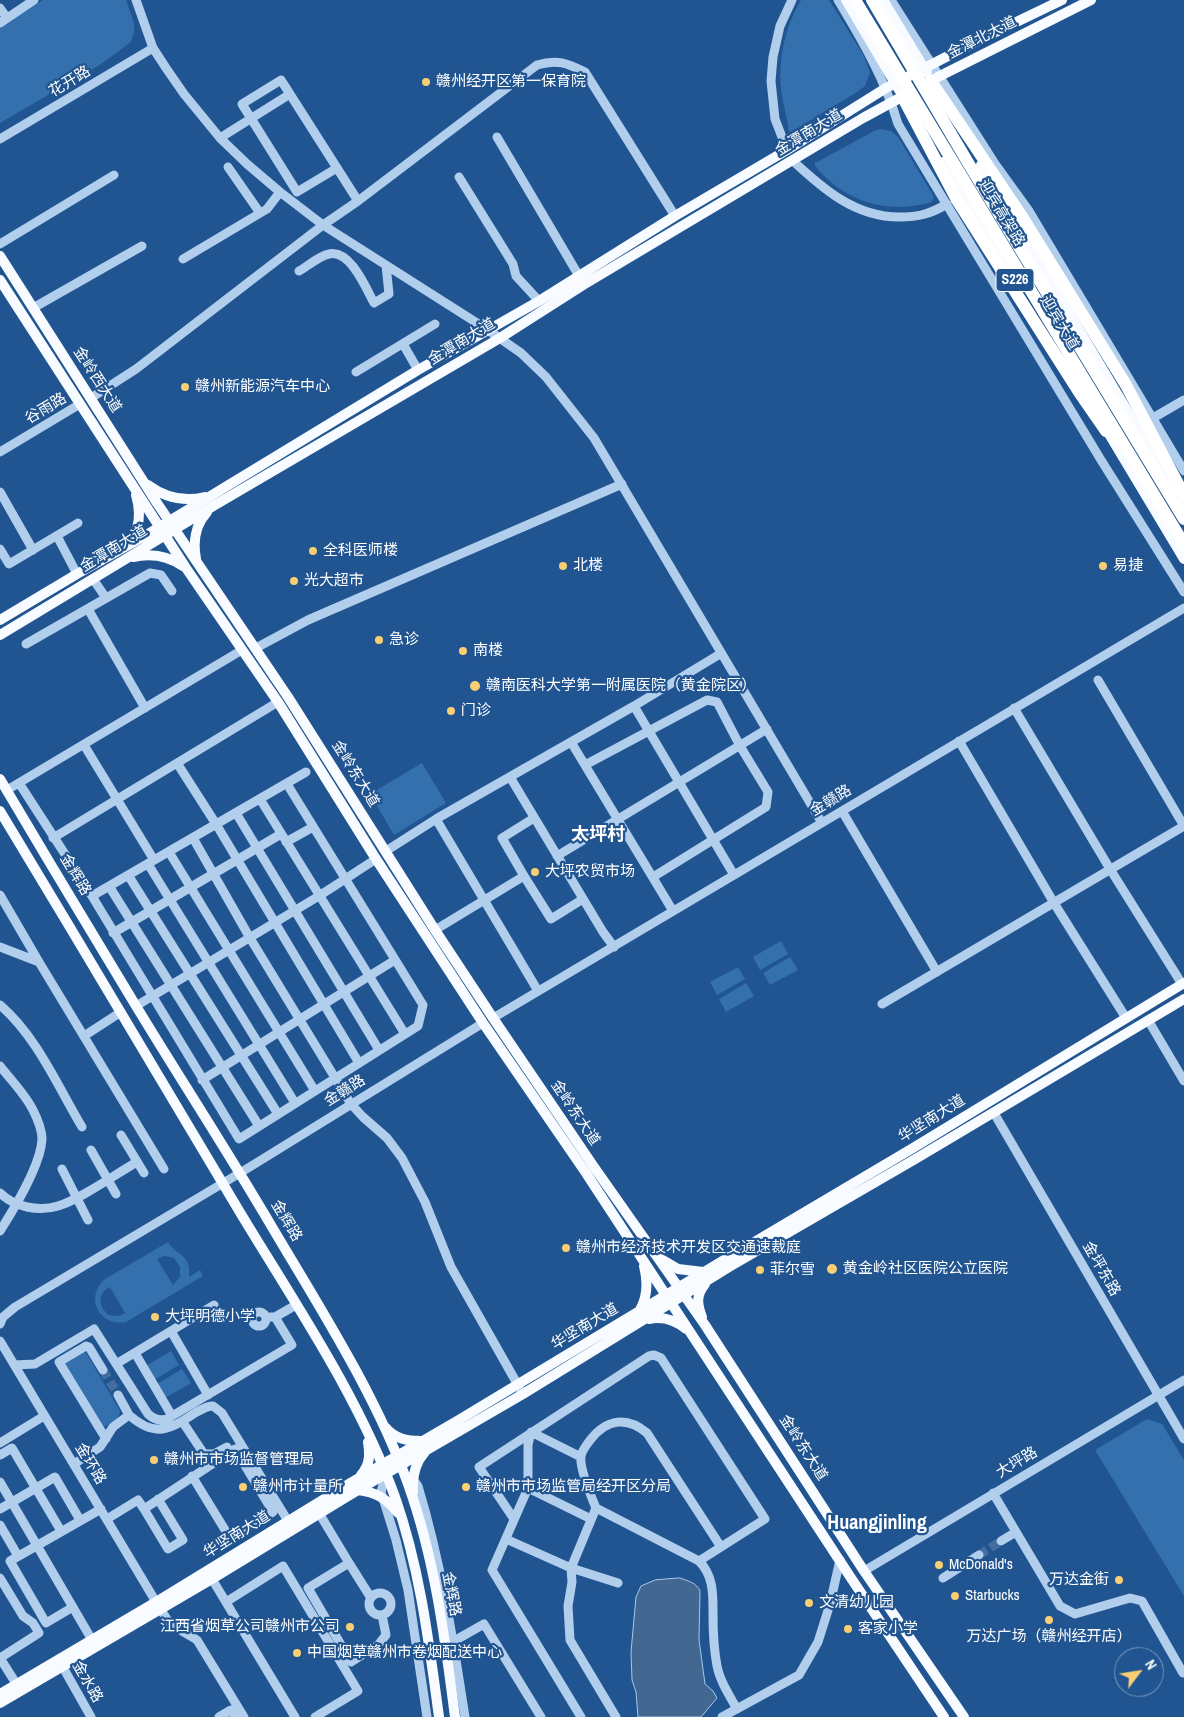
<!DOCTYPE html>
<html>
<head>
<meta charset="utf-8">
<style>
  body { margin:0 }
  #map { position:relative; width:1184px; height:1717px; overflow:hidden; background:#215591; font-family:"Archivo Narrow",sans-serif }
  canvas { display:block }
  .north { position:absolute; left:1114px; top:1647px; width:50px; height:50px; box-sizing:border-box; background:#215591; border:1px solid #7a99bd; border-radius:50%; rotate:59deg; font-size:14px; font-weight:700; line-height:20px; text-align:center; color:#fff }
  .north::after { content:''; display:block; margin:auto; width:18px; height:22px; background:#facf73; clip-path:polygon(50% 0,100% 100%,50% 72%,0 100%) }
</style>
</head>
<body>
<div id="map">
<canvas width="1184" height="1717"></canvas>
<div class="north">N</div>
</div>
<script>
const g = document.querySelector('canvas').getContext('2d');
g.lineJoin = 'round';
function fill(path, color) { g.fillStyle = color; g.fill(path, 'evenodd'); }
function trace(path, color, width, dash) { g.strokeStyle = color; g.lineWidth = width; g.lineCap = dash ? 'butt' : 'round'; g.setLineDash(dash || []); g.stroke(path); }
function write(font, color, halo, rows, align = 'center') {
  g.font = font + ' "Archivo Narrow","Noto Sans SC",sans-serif'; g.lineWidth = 4.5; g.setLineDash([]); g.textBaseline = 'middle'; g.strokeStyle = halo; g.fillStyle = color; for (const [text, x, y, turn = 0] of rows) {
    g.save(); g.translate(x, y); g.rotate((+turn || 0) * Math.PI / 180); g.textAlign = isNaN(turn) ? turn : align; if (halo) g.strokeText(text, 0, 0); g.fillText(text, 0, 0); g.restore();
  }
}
fill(new Path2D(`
  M43 0H126L134 23V32L131 42 101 64 0 123V27Z
  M801 0H829L864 56 870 73 865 86 857 92 796 129 789 132C787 117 783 104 781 90 778 58 785 27 801 0Z
  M880 129 891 131 898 137 934 197 932 202C887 215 845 202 815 166V163L819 161 874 131Z
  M422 763 446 803 394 835 370 794Z
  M781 941 788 954 760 970 753 957Z
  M790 957 798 970 770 985 763 973Z
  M738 967 745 979 717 995 710 982Z
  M746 983 754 996 726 1012 719 999Z
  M168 1242C177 1257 192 1254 189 1277L200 1270 203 1276 126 1322C99 1327 84 1297 105 1279ZM164 1256 174 1258 180 1267V1277L173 1285 157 1259ZM110 1287 125 1313 119 1316 109 1315C98 1307 97 1293 110 1287Z
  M171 1351 179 1365 154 1380 146 1366Z
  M80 1352H85L88 1356 120 1411C120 1420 111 1423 104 1427L63 1362Z
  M182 1369 191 1383 165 1398 157 1384Z
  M1147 1419 1162 1424 1184 1460V1596L1095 1450Z`), '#346fae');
const water = new Path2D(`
  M680 1578C688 1581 697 1583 700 1591L699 1640 705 1684 713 1691 717 1698 701 1717H638L636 1692 632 1680 631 1652 636 1597 641 1586 655 1580Z`);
fill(water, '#426892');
trace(water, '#a5c9ee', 1);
trace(new Path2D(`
  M103 1370 118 1395
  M979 1555 1001 1541`), '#426ea2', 9, [9, 4.5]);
trace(new Path2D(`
  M136 0 153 48 166 68 184 94 220 138 247 164 280 192 323 225 488 330 521 353 546 377 594 438 822 823
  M838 0C862 40 885 79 898 124L1101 460 1184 592
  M891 0 995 164 1029 211 1184 471
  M0 8 7 18
  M0 23 34 0
  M497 137 579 276
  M220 138 290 94
  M0 139 153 48
  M787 150 775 119 771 81 773 57 780 26 792 0
  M792 160C823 189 855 217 899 217 919 217 930 214 947 204
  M228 167 260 213
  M337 168 297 192 242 104 281 80 358 201
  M459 177 513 264 516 276 539 301
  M0 244 114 175
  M183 259 267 209 280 192
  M299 271C308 266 319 256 329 254 350 249 366 288 374 303L389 294 386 265
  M33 308 142 246
  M403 344 418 370
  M356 372 435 324
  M91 398 136 369 323 225 358 201 537 65C557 59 567 63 585 72L675 216
  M1153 418 1184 400
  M0 452 80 404
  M0 492 33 550
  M57 536 77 574
  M0 549 9 564 78 523
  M93 579 106 598
  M88 609 145 708
  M26 644 150 573 161 575 172 591
  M256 648 308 620 622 484
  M1098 680 1184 826
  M634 706 734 875
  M1014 708 1110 869 1182 984
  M959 741 1054 903 1126 1018
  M571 742 673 911
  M84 745 154 860
  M177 763 216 824 359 1063
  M585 765 707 700 717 702 740 746 768 792 766 807 653 877
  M510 777 603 932 614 947
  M19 783 92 896 239 1139 418 1026 423 1005 287 784
  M7 790 242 650
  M260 799 405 1034
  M842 811 937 972
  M236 813 379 1050
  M534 818 502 838 524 876 551 919 583 899
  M436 819 538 991
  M53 838 278 702
  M193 838 250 938 351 1104 363 1117 387 1138 402 1158 425 1202 451 1267 523 1394
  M286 842 313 827
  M386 851 436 819 634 706 720 654
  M169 852 315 1091
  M557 856 767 729
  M148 864 295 1103
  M128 875 278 1114
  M109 886 259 1126
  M0 895 39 962
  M92 896 306 772
  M435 930 524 876
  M113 933 281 834
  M0 947 39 962 164 1169
  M882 1004 1184 826
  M0 1005C37 1037 57 1085 82 1127
  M136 1006 319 896 376 859
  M493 1018 1184 608
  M1148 1020 1184 1081
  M84 1036 121 1012
  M0 1066C11 1080 25 1094 33 1110 37 1118 42 1130 42 1139 41 1165 14 1209 0 1231
  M202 1080 395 960
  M994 1113 1184 1439
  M121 1135 144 1173
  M91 1150 116 1194
  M62 1169 88 1220
  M0 1193C14 1207 39 1212 58 1206 81 1199 114 1175 137 1162
  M252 1319a7 7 0 1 1 14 0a7 7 0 1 1-14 0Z
  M270 1317H275L296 1305
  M0 1324 3 1317 15 1307 240 1173 483 1023
  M171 1331 208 1395
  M0 1341 156 1602
  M135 1353 172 1416 292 1345 275 1317
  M116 1364 214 1305
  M15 1365 35 1364 94 1329 148 1414C156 1421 164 1422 172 1416
  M103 1370 89 1347 86 1346 59 1362 106 1439
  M118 1395 129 1415
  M182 1421 204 1454H214L227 1447
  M0 1443 44 1416
  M0 1455 12 1448 61 1531
  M74 1464 100 1447 113 1427 129 1415C155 1438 169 1430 195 1413 201 1410 206 1406 213 1406L222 1413 288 1521
  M386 1473 381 1492 396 1540 408 1590 427 1717
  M411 1477 418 1486C441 1562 453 1639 465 1717
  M0 1482 92 1640
  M528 1488 591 1519
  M993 1493 1060 1606 1075 1614 1130 1598 1142 1601 1183 1673
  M596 1508 571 1568 572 1582 568 1606 570 1640 616 1717
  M0 1509 55 1477 80 1520
  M144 1509 168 1549 183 1540 158 1499
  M319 1513 349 1563 308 1588 351 1662 378 1645 386 1635 382 1615
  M107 1519 138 1500 144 1509 235 1449 273 1512 230 1538 192 1476
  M514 1519 479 1467 649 1356 654 1355 661 1358 765 1519 699 1561
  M0 1525 18 1556
  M506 1539 571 1568 618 1583
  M1001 1541 1016 1532
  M721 1547 647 1433C627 1416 607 1419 591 1439 587 1444 582 1450 581 1456 579 1468 591 1496 596 1508L699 1561C714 1576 713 1595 713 1615 713 1632 714 1650 717 1666 720 1681 729 1695 737 1709
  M349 1563 371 1598
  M864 1571 1184 1380
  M0 1578 23 1616 33 1623 39 1633 0 1658
  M943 1578 979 1555
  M212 1579 295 1717
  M369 1604a11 11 0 1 1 22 0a11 11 0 1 1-22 0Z
  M226 1602 283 1566 358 1691 315 1717
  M73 1607 46 1623 10 1561 101 1509
  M161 1610 170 1624 197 1640 244 1717
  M454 1641 484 1624 541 1717
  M0 1658 17 1685
  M60 1662 91 1717
  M219 1717 231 1710 235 1717
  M581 1717 492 1570 528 1488V1445L531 1432 581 1457
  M722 1717 799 1675 818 1642 830 1604 840 1560`), '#b2ceed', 9);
trace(new Path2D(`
  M846 0 899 90
  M883 0 927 73
  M924 84 1091 0
  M943 162 1017 284
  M981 165 1184 506
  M0 256 157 503 288 697 435 930 493 1018 594 1167 705 1325 864 1571 964 1717
  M0 280 186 568 278 702 376 859 483 1023 586 1173 851 1578 944 1717
  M1103 424 1184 559
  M148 485C164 497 184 502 205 497
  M132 542C140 526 141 511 136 495
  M133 557C151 553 168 556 183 566
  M196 559C193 543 195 525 207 512
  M0 620 77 574 143 537 418 370 539 301 675 216 787 150 886 88 977 41 1062 0
  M0 635 215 505 500 338 583 285 863 118 907 94
  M0 779C45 855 90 930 136 1006 181 1080 228 1152 272 1227 320 1308 376 1395 408 1484 435 1559 445 1639 455 1717
  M0 811C81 945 161 1080 241 1214 296 1305 359 1397 395 1497 420 1568 429 1643 439 1717
  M661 1259 678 1269 703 1272
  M640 1310C648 1296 648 1282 644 1266
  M702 1317C697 1304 696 1295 705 1284
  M649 1319C663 1316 675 1320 686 1329
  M385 1427C395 1439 407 1441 421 1441
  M361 1475C370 1465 370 1455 368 1442
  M358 1490C376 1492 387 1499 398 1513
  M413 1492C412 1477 415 1463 425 1452
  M0 1694 156 1602 352 1482 457 1421 724 1260 913 1148 1184 983
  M0 1703 212 1579 358 1490 523 1394 729 1267 917 1158 1184 999`), '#f8fbff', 10);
trace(new Path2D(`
  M931 81 1021 215 1126 385 1184 495
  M902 96 957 200`), '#fff', 12);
trace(new Path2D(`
  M855 0 1184 544
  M872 0 970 166 1184 519
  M957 200 1079 392 1106 431`), '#fff', 12);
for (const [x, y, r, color] of [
  [426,82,5,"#facf73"],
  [185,387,5,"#facf73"],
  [313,551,5,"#facf73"],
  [563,566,5,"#facf73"],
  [1103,566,5,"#facf73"],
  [294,581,5,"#facf73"],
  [379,640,5,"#facf73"],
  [463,651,5,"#facf73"],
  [475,686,6,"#facf73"],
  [451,711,5,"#facf73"],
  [535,872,5,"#facf73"],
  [566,1248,5,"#facf73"],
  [832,1269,6,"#facf73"],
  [760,1270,5,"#facf73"],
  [155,1317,5,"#facf73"],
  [154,1460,5,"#facf73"],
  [243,1487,5,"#facf73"],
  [466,1487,5,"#facf73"],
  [939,1565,5,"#facf73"],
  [1119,1580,5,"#facf73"],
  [955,1596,5,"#facf73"],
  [809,1603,5,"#facf73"],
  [1049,1620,5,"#facf73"],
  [350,1627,5,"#facf73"],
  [848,1629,5,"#facf73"],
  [297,1653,5,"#facf73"]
]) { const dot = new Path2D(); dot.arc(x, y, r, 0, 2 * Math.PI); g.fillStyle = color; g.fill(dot); trace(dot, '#215591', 2); }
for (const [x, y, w] of [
  [1015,280,38]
]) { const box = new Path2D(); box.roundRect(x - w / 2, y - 11.5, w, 23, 4); g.fillStyle = '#215591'; g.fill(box); trace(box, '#fff', 1); }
write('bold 14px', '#fff', null, [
  ["S226",1015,280]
]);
write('15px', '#fff', '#215591', [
  ["金潭北大道",982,38,-27],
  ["花开路",70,82,-31],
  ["金潭南大道",809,133,-31],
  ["迎宾高架路",1001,213,59],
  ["迎宾大道",1059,323,59],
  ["金潭南大道",462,342,-31],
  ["金岭西大道",97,380,57],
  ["谷雨路",46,409,-31],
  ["金潭南大道",114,549,-31],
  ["金岭东大道",355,774,58],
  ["金赣路",831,801,-31],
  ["金辉路",75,875,59],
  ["金赣路",345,1091,-32],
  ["金岭东大道",575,1113,56],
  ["华坚南大道",932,1119,-32],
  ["金辉路",286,1221,59],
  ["金坪东路",1101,1269,60],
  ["华坚南大道",585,1327,-31],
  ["金岭东大道",803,1448,57],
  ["大坪路",1017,1463,-31],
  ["金环路",90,1464,59],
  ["华坚南大道",237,1535,-32],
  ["金辉路",451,1594,79],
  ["金水路",87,1682,60]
]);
write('15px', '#fff', '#215591', [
  ["赣州经开区第一保育院",436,82],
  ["赣州新能源汽车中心",195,387],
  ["全科医师楼",323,551],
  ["北楼",573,566],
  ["易捷",1113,566],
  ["光大超市",304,581],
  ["急诊",389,640],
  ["南楼",473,651],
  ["赣南医科大学第一附属医院（黄金院区）",486,686],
  ["门诊",461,711],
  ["大坪农贸市场",545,872],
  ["赣州市经济技术开发区交通速裁庭",576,1248],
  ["黄金岭社区医院公立医院",843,1269],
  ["菲尔雪",770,1270],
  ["大坪明德小学",165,1317],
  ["赣州市市场监督管理局",164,1460],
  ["赣州市计量所",253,1487],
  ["赣州市市场监管局经开区分局",476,1487],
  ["McDonald's",949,1565],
  ["万达金街",1109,1580,"right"],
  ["Starbucks",965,1596],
  ["文清幼儿园",819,1603],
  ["江西省烟草公司赣州市公司",340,1627,"right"],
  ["客家小学",858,1629],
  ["万达广场（赣州经开店）",1049,1637,"center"],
  ["中国烟草赣州市卷烟配送中心",307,1653]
], 'left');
write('bold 18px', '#fff', '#215591', [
  ["太坪村",598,835]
]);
write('bold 20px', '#fff', '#215591', [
  ["Huangjinling",877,1524]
]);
</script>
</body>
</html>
